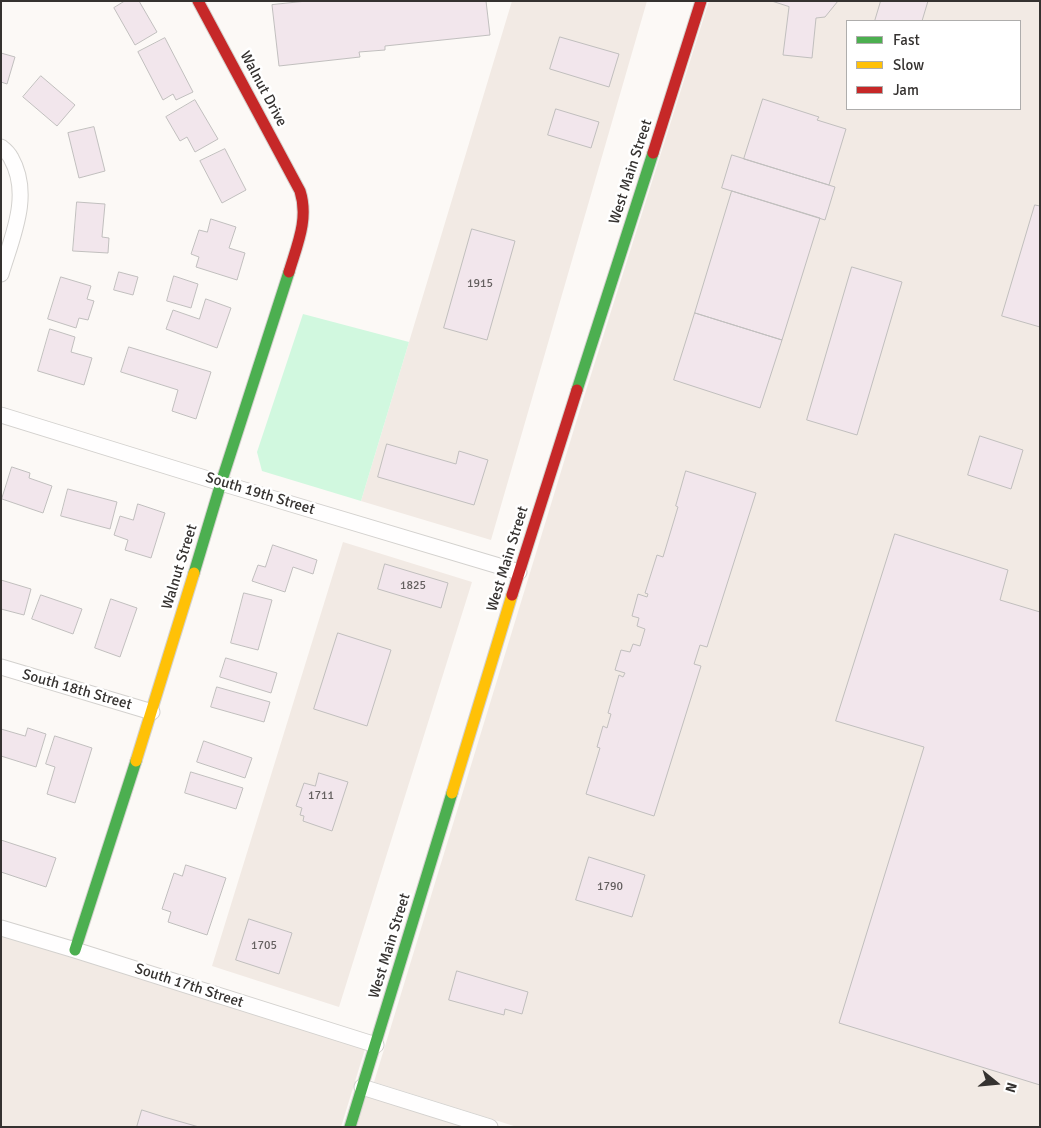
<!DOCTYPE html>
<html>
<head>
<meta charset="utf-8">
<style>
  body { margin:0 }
  #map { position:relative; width:1041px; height:1128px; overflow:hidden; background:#fcf9f6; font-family:Signika,sans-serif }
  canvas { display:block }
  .frame { position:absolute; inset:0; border:2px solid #353230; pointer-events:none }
  .legend { position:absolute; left:846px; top:20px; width:175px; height:90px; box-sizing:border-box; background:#fff; border:1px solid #aeadac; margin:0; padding:6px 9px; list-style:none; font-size:15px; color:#353230 }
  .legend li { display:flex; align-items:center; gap:10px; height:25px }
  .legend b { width:25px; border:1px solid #aeadac }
  .north { position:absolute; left:971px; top:1058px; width:50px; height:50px; -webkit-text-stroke:4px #fff; paint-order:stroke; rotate:107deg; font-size:14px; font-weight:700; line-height:20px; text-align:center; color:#353230 }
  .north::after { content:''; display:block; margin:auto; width:18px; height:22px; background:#353230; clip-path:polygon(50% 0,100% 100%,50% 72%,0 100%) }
</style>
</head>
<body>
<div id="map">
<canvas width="1041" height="1128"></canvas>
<div class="frame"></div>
<ul class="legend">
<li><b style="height:6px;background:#4caf50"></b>Fast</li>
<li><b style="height:6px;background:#ffc107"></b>Slow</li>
<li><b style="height:6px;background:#c62828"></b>Jam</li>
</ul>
<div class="north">N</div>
</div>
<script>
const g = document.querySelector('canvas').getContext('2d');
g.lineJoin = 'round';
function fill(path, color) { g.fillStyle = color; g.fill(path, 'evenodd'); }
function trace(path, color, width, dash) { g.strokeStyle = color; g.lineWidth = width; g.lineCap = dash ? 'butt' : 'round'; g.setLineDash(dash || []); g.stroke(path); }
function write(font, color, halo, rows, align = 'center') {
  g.font = font + ' Signika,sans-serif'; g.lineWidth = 5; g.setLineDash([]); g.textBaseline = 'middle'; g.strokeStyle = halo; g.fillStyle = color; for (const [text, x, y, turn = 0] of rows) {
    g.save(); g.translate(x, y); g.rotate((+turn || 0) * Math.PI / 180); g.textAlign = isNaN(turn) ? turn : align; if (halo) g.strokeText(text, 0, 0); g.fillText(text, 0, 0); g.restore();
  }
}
fill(new Path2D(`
  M512 1H647L491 540 361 501Z
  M709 1H1040V1127H517L374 1082 578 416ZM847 21H1020V109H847Z
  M343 542 472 582 339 1007 212 966Z
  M1 935 365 1049 341 1127H1Z
  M367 1093 473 1127H356Z`), '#f2eae4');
fill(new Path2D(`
  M303 314 409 342 361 501 262 471 257 452Z`), '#d1f8df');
const building = new Path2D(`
  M125 1H139L157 32 135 45 114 8Z
  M307 1H486L490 35 385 46V50L359 52 360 57 279 66 272 5Z
  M772 1H838L825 17 816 18 812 58 783 55 789 7Z
  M881 1H928L922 21H875Z
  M560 37 619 54 609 87 550 69Z
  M165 38 193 92 176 100 173 94 163 100 138 52Z
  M1 53 15 57 7 84 1 82Z
  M41 76 75 105 57 126 23 97Z
  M763 99 819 117 817 120 846 129 829 185 744 159Z
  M195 100 218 139 195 152 187 137 180 141 166 117Z
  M556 109 599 122 591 148 548 135Z
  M94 127 105 171 79 178 68 133Z
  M225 149 246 190 222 203 200 161Z
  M732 155 835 187 825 220 722 188Z
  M732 191 820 218 782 340 695 313Z
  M77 202 105 204 102 237 109 238 108 253 73 251Z
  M1035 205 1040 206V327L1002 316Z
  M211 219 236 227 229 248 245 253 237 280 196 267 199 257 191 254 199 230 207 232Z
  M472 229 515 241 487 340 444 328Z
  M852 267 902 282 857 435 807 420Z
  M119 272 138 277 133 295 114 290Z
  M174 276 198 284 191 308 167 301Z
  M61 277 91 286 87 299 94 301 88 320 79 318 76 328 48 319Z
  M206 299 231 308 217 348 166 329 173 310 199 319Z
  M695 313 782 340 760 408 674 380Z
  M50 329 75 337 71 352 92 358 84 385 38 371Z
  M129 347 211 372 196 419 172 411 178 390 121 372Z
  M980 436 1023 450 1011 489 968 475Z
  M387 444 456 464 459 451 488 460 474 505 378 477Z
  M12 467 30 473 29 478 52 486 43 513 2 499Z
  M686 471 756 493 707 647 700 645 694 664 701 666 654 816 586 794 600 748 597 747 603 726 607 728 611 714 608 713 619 675 623 677 625 673 615 670 621 650 630 652 633 644 640 646 645 629 637 626 639 618 632 616 638 594 647 597 648 594 645 593 657 555 663 557 678 507 676 506Z
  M68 489 117 502 110 529 61 516Z
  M138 504 165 513 151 558 125 550 128 540 114 535 120 516 133 520Z
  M895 534 1008 570 1000 600 1040 612V1085L839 1023 924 747 836 721Z
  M273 545 317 560 313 574 293 567 285 592 252 581 258 565 265 567Z
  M385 564 448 583 441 608 378 589Z
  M1 580 31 589 24 615 1 609Z
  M244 593 272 600 258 650 231 643Z
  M41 595 82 609 73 634 32 619Z
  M111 599 137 608 120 657 95 648Z
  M338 633 391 650 367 726 314 709Z
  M226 658 277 673 271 693 220 677Z
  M217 687 270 702 264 722 211 707Z
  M28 728 46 734 36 767 1 756V729L25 736Z
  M55 736 92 748 75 803 47 794 55 767 46 764Z
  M204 741 252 758 245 778 197 762Z
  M191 772 243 788 236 809 185 793Z
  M319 773 348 782 332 831 303 821 304 816 300 815 302 808 296 806 304 783 315 786Z
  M1 840 56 858 46 887 1 872Z
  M589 857 645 875 632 917 576 900Z
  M186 865 226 878 207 935 168 922 171 912 162 909 174 873 182 876Z
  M249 919 292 933 279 974 236 960Z
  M457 971 528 992 522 1014 505 1009 504 1015 449 1000Z
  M142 1110 164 1117 199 1127H137Z`);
fill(building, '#f2e6ec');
trace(building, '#c1bfbe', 1);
const street = new Path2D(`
  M1 147C5 150 9 154 11 158 32 195 12 237 1 274
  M1 415 221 483 519 572
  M1 667 152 712
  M1 928 75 950 376 1045
  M362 1087 490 1127`);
const fast = new Path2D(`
  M577 390 653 153
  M194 573 221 483 289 272
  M75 950 136 761
  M350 1127 452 793`);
const slow = new Path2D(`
  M136 761 194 573
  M452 793 512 595`);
const jam = new Path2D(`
  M198 1 300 191C309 219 297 245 289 272
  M653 153 701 1
  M512 595 577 390`);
trace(street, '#d3d1ce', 17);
trace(fast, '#d3d1ce', 13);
trace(slow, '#d3d1ce', 13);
trace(jam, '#d3d1ce', 13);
trace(street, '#fffefe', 15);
trace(fast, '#4caf50', 11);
trace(slow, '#ffc107', 11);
trace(jam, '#c62828', 11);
write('12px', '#645f5f', null, [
  ["1915",480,284],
  ["1825",413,586],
  ["1711",321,796],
  ["1790",610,887],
  ["1705",264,946]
]);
write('15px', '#353230', '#fff', [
  ["Walnut Drive",263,89,62],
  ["West Main Street",631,172,-72],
  ["South 19th Street",260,494,17],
  ["West Main Street",508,559,-73],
  ["Walnut Street",180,567,-73],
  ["South 18th Street",77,690,16],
  ["West Main Street",390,946,-73],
  ["South 17th Street",189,986,18]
]);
</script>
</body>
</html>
